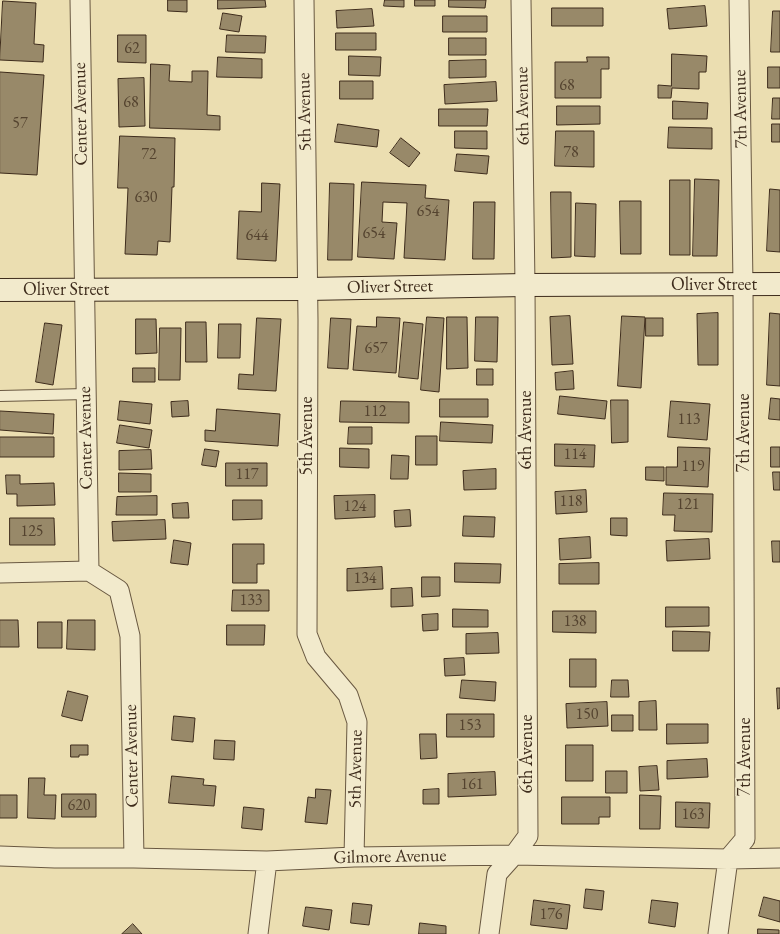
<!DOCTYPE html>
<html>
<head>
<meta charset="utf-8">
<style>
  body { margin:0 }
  canvas { display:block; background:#ebdeb1 }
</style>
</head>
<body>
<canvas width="780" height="934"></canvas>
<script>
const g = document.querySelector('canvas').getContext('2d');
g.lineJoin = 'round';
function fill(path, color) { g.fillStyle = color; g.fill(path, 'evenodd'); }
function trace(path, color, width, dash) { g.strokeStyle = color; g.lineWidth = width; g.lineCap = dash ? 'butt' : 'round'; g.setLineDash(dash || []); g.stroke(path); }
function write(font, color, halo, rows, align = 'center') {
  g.font = font + ' "EB Garamond",serif'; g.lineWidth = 3; g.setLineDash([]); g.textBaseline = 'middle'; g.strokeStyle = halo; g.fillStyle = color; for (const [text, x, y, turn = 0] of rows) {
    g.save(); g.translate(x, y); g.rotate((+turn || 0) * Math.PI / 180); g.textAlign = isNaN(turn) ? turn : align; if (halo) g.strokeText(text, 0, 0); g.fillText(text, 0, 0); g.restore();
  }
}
const building = new Path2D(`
  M168 0H187V12L168 11Z
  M218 0H265L266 7 218 9Z
  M385 0H404V7L384 6Z
  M415 0H435V6H415Z
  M449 0H486L485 8 449 7Z
  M3 1 36 3 34 44 44 45 43 62 0 60Z
  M705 6 707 26 669 29 667 9Z
  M552 8H603V26H552Z
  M372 9 374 26 337 28 336 11Z
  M773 11H780V52H771Z
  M223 13 242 16 239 32 220 29Z
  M443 16H487V32H443Z
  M336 33H376V50H336Z
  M118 35H146V63L118 62Z
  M227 35 266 36 265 53 226 52Z
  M449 38H486V55H449Z
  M672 54 707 56 706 72H699V89L672 88 671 98H658V85L671 86Z
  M349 56 381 57 380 76 349 75Z
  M218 57 262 59V78L217 77Z
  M587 57H609V69H601V98H555V62H587Z
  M486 60V77L449 78V61Z
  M151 64 170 65 169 81 192 82V71H208L207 115 220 116V130L150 128Z
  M768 67H780V88H768Z
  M0 72 44 75 37 175 0 173Z
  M144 78 145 126 119 127 118 79Z
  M340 81H373V99H340Z
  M496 82 497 101 445 104 444 85Z
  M773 98H780V119H772Z
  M673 101 708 103 707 119H673Z
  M557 106H600V124L557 125Z
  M439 109H488L487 126H439Z
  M338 124 379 130 377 147 335 142Z
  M772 124H780V142H772Z
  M669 127 712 128V149L668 148Z
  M455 131H487V149L455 148Z
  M556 131H594V167L555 166Z
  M120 136 175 138 174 187H172L170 242 158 241 157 255 125 254 128 188H118Z
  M401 138 420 153 409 167 390 153Z
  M457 154 489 156 487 174 455 171Z
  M695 179 719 180 717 256H693Z
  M670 180H690V255H670Z
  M362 182 426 185 425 198 449 200 445 260 404 258 407 203 383 202 382 222 397 223 394 259 358 257Z
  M262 183 280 184 276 261 237 259 239 211 261 212Z
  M330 183 354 184 352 260H328Z
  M770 189 780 190V252L767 251Z
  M551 192H571V257L552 258Z
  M620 201H641V254H621Z
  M474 202H495L494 259H473Z
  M576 203 596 204 595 257 575 256Z
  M718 313V365H698L697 314Z
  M770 313 780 314V386L767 385Z
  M570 316 573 364 552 365 550 317Z
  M622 316 645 317 641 388 618 386Z
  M377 317 400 318 396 373 353 370 357 326 376 327Z
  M427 317 444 318 439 392 421 390Z
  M447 317H467L468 368 447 369Z
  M476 317H498L497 362 475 361Z
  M257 318 281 319 276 391 238 389 239 374 253 375Z
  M331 318 351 319 348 369 328 368Z
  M646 318H663V336H646Z
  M136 319H156L157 353 136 354Z
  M186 322H206L207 362H186Z
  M404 322 423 324 418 379 399 377Z
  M45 323 62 325 53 385 36 382Z
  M219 324H241L240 358H218Z
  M160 328H181L180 380H159Z
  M133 368H155V382H133Z
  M477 369H493V385H477Z
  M573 371 574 389 556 390 555 373Z
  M560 396 607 401 605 419 558 414Z
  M771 398 780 399V420L769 419Z
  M440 399H488V417H440Z
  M611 400H628V442L612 443Z
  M120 401 152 404 150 424 118 420Z
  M188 401 189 416 172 417 171 402Z
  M341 401 409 402V423L340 422Z
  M671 401 710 404 707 440 668 437Z
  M217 409 280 414 278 446 205 441V430L215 431Z
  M0 411 54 414 53 434 0 430Z
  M441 422 493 425 492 443 440 441Z
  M120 425 152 430 149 448 117 443Z
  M349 427H372V444H348Z
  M416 436H437V465H416Z
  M0 437H54V457H0Z
  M555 444 595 445 594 467 555 466Z
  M678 447 710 448 708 487 666 485V467H677Z
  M771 447H780V467H771Z
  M340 448 369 449V468L340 467Z
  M205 449 219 451 216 467 202 465Z
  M151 450 152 469 119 470V451Z
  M392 455 409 456 408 479H391Z
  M226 463H267V486H226Z
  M646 467H664V481L646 480Z
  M496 469V489L464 490 463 471Z
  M773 472H780V490H774Z
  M119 473 151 474V492H119Z
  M6 475H20V484L54 483 55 505 17 506V494H7Z
  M586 490 587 512 556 514 555 492Z
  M664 493 713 494 712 532 674 531 675 515H663Z
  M375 495V517L335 519 334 496Z
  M157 496V515H116L117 497Z
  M233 500H262V519L233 520Z
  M188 503 189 518H173L172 504Z
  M410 510 411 526 395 527 394 511Z
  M464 516 495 517 494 537 463 536Z
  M10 518H54L55 545H10Z
  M611 518H627V536L611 535Z
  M165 520 166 539 113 541 112 522Z
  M590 537 591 558 560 560 559 539Z
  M709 539 710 559 667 561 666 541Z
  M174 540 191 543 188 565 171 563Z
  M772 541H780V562H773Z
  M233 544H264V564H257V583H233Z
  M455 563 501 564 500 583 455 582Z
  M599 563V584H559V564Z
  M382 567 383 589 347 591V569Z
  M422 577H440V596L422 597Z
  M412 588 413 606 391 607V589Z
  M233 590H269V611H232Z
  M666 607H709V626L666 627Z
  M453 609 488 610V627H453Z
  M553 611H596V633L553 632Z
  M438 614V630L423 631 422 615Z
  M0 620H18L19 647H0Z
  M68 620H95V650L67 649Z
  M38 622H62V648H38Z
  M227 625H265L264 645H227Z
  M673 631 710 632 709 651H673Z
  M498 633 499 653 466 654V634Z
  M464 658 465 675 445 676 444 659Z
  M570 659H596V687H570Z
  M462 680 496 682 495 701 460 698Z
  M612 680H628L629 697H611Z
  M777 688H780V708L778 709Z
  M68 691 88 696 82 721 62 716Z
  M656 701 657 730H639V702Z
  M607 702 608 726 567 728 566 704Z
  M447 714H494V737H447Z
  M612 715H633V731H612Z
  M174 716 195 718 193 742 172 740Z
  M667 724H708V743L667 744Z
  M420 734H436L437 758 421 759Z
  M215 740 235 741 234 760 214 759Z
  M71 745H88V755H79V757H71Z
  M566 745H593V781H566Z
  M707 759 708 777 667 779V761Z
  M657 766 659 790 640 791 639 767Z
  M606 771H627V793H606Z
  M495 772 496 795 448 797V774Z
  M172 776 204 779 203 785 216 786 214 806 169 803Z
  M29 778H45L44 795H56L55 819 28 818Z
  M316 789 331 790 327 824 305 822 308 797 315 798Z
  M439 789V804H423V790Z
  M62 794H96V817H62Z
  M0 795H17V818H0Z
  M640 795 661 796 660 829H640Z
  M562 797H610V817H599V824H562Z
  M676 802 710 803 709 828 676 827Z
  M244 807 264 809 262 830 242 828Z
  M586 889 604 891 602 910 584 908Z
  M764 897 780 901V922L759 916Z
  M534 900 570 905 567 929 531 925Z
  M652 900 678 903 675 927 649 923Z
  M353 903 372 905 369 925 351 923Z
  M306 907 332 910 329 930 303 926Z
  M420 923 446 926V934H419Z
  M133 924 142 934H122Z
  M758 929 779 930V934H758Z`);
fill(building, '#988969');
trace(building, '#3e2c1c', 1);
const service = new Path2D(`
  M0 396 86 394`);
const minor = new Path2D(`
  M80 0 89 571 119 590 130 636 134 858
  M304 0 308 320 307 634 316 657 348 695 357 722 354 857
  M0 573 89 571
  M0 856 55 858H134L267 861 354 857 514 855 728 859 780 858
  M258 934 267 861
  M489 934 497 874 514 855 528 836 525 285 521 0
  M718 934 728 859 745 839 743 285 739 0`);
const secondary = new Path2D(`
  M0 290 307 289 525 285 780 284`);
trace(service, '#695841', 12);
trace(minor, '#695841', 21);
trace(secondary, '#3e2c1c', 24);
trace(service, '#f2eacc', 10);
trace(minor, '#f2eacc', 19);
trace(secondary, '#f2eacc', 22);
write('16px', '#54432f', null, [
  ["62",132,49],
  ["68",567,86],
  ["68",131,103],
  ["57",20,124],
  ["78",571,153],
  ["72",149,155],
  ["630",146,198],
  ["654",428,212],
  ["654",374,234],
  ["644",257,236],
  ["657",376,349],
  ["112",375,412],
  ["113",689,420],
  ["114",575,455],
  ["119",693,467],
  ["117",247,475],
  ["118",571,502],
  ["121",688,505],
  ["124",355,507],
  ["125",32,532],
  ["134",365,579],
  ["133",251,601],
  ["138",575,622],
  ["150",587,715],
  ["153",470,726],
  ["161",472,785],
  ["620",79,806],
  ["163",693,815],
  ["176",551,915]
]);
write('18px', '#3e2c1c', '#f2eacc', [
  ["6th Avenue",523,106,-91],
  ["7th Avenue",741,109,-91],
  ["5th Avenue",305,112,-91],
  ["Center Avenue",81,114,-91],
  ["Oliver Street",714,285],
  ["Oliver Street",390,287,-1],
  ["Oliver Street",66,290],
  ["6th Avenue",526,430,-90],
  ["7th Avenue",744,433,-90],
  ["5th Avenue",307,436,-90],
  ["Center Avenue",86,438,-91],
  ["6th Avenue",527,754,-90],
  ["Center Avenue",132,756,-91],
  ["7th Avenue",745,757,-90],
  ["5th Avenue",356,769,-89],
  ["Gilmore Avenue",390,857,-1]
]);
</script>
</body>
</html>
